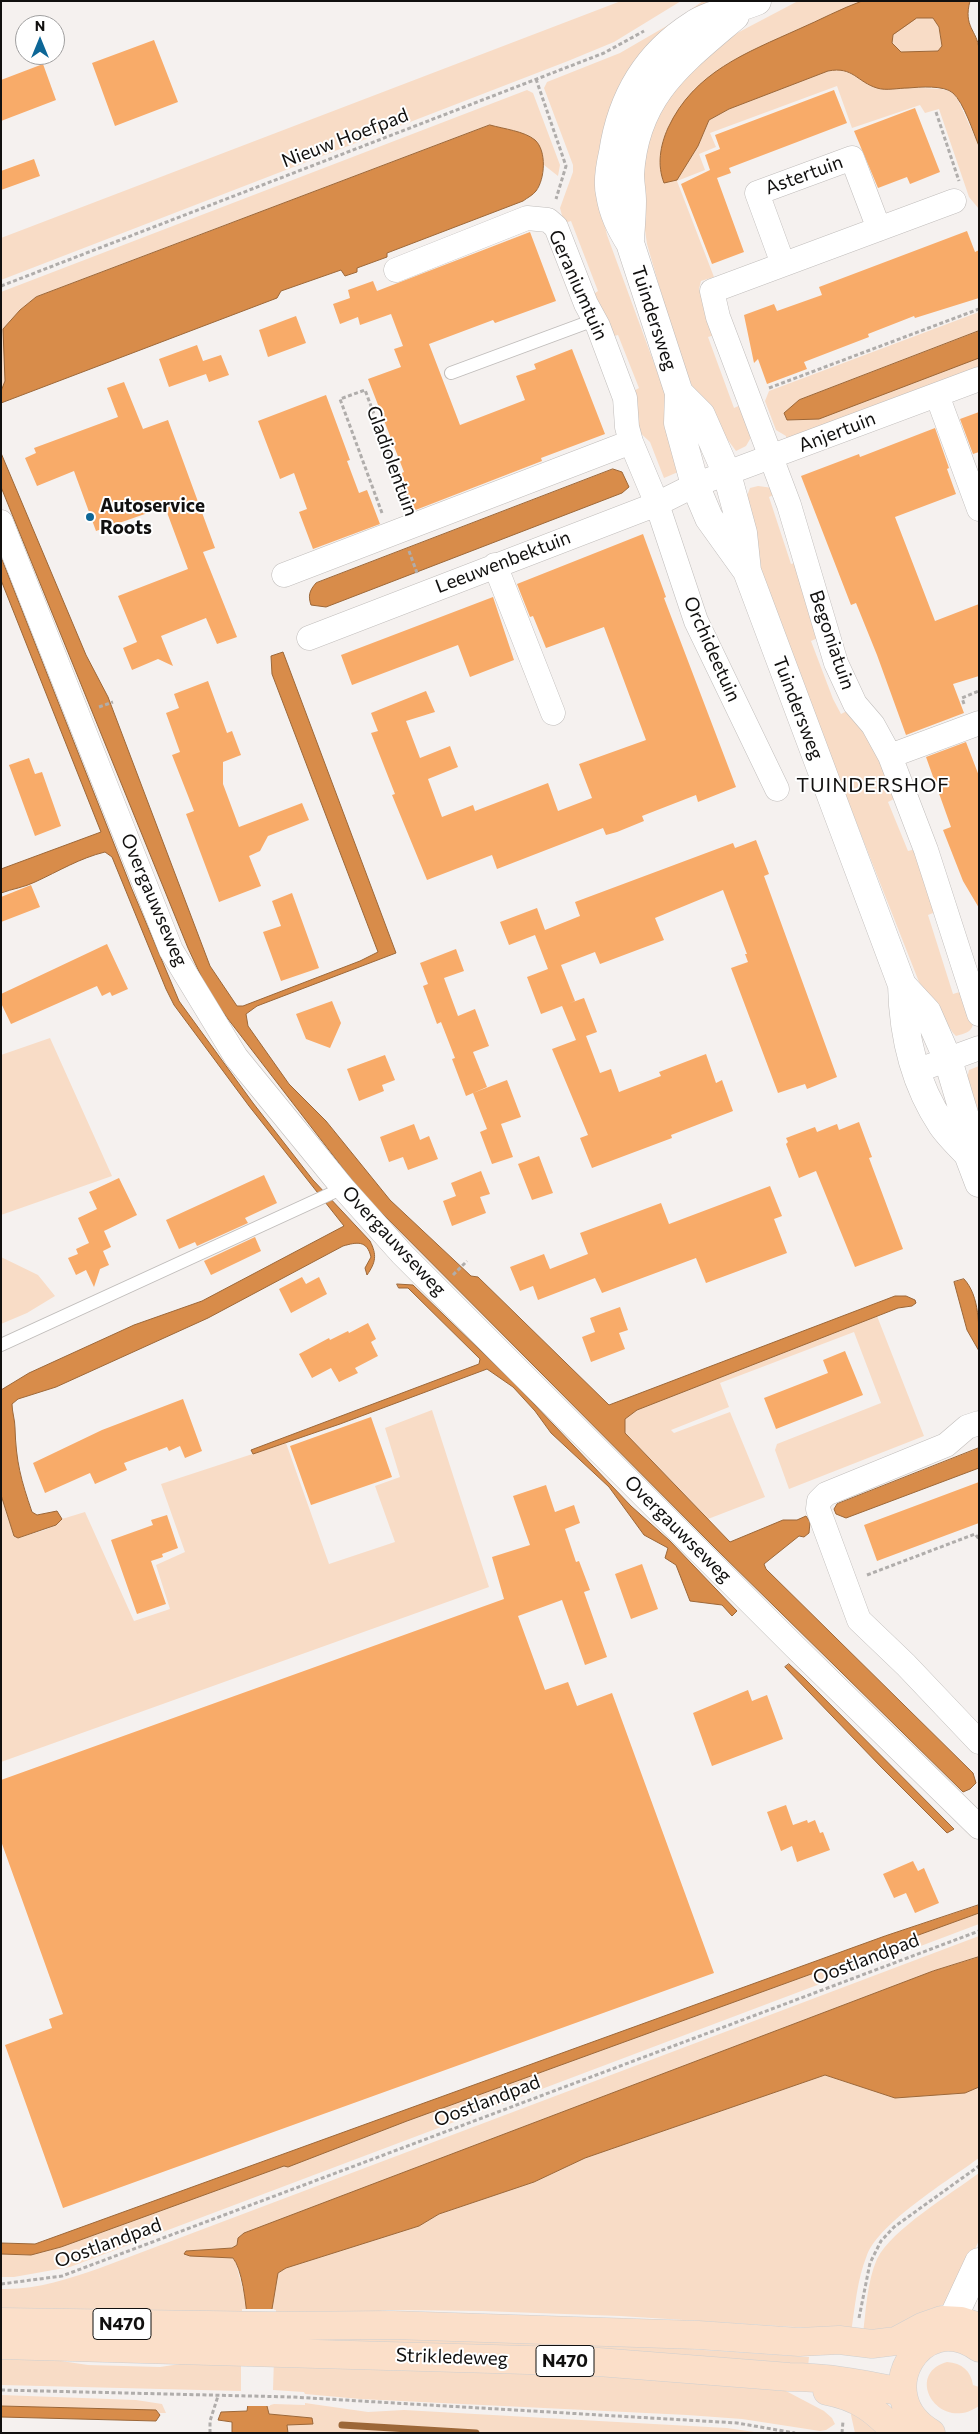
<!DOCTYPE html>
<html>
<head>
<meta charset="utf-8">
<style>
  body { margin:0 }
  #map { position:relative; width:980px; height:2434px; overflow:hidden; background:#f5f1ef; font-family:Commissioner,sans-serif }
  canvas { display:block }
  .frame { position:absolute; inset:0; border:2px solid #11100f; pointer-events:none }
  .north { position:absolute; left:15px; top:15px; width:50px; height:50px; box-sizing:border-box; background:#fff; border:1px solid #a09f9f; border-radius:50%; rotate:0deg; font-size:14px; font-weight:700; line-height:20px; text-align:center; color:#11100f }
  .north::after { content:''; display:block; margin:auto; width:18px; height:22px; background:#0d6797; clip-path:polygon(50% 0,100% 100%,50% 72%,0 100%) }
</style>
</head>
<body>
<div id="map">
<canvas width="980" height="2434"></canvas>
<div class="frame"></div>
<div class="north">N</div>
</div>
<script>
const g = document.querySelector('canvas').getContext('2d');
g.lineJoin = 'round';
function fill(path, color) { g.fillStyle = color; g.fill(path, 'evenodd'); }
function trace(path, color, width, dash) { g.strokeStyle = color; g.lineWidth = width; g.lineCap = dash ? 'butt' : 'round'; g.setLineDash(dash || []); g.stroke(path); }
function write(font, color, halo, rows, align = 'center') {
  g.font = font + ' Commissioner,sans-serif'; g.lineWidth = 4; g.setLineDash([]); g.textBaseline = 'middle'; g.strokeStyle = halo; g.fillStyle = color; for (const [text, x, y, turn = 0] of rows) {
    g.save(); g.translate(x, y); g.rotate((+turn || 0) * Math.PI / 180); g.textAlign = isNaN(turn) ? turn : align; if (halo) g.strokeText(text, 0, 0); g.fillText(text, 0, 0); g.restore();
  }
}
fill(new Path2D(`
  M621 1H681L614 42 568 61 1 280V238Z
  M703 1H718L603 218 607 235 666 396 678 472 664 478 650 442 635 428 632 392 639 388 618 335 611 337 592 295 598 291 571 221 564 223 560 208 573 172V165L544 88 547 82 620 53 670 24Z
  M798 1H862L727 64 693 90 698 146 709 120 729 109 828 71 839 68 857 75 868 85 941 89 953 92 958 100 979 146V209L969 197 939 109 925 113 920 105 852 128 837 86 710 133 716 147 699 154 705 170 677 181 714 277 701 281 699 289 715 335 708 337 734 408 743 404 753 434 746 446 736 451 710 416 684 372 647 244 640 197 650 123 699 57 722 41Z
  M917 18H933L939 27 942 46 938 51 901 52 891 43 893 35Z
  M527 90 533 93 560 165 558 176 544 165 543 156 535 140 230 223 36 297 20 310 4 329 5 381 1 391V292Z
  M979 312V370L787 441 786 436 776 430 765 401 769 391Z
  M758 486 773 488 776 494 769 497 791 564 799 562 820 637 811 641 833 699 841 714 849 710 873 740 896 798 888 802 908 851 916 849 938 911 928 915 953 994 963 991 973 1024C971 1033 965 1033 956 1036L953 1033 919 982 825 743 758 565 747 496 750 488Z
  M50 1038 112 1176 1 1215V1055Z
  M979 1066V1135L967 1079 969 1070Z
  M1 1257 38 1275 55 1296 27 1313 1 1324Z
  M877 1316 924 1436 789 1489 775 1450 777 1444 881 1403 854 1332 720 1383 729 1407 671 1430 674 1433 730 1412 765 1497 708 1519 625 1433V1419L637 1410Z
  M432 1410 489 1587 1 1762V1495L14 1536 18 1538 45 1530 56 1525 62 1519 85 1512 134 1621 170 1609 156 1565 185 1552 161 1484 286 1443 329 1564 395 1542 375 1486 400 1477 385 1428Z
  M979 1913V1924L70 2267 14 2277H1V2254L31 2255 61 2247 284 2166 288 2167 407 2121Z
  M979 1936V1957L933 1971 244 2233 238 2238 237 2245 232 2248 186 2251 190 2256H229L235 2260 248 2309H242V2320L1 2315V2289C36 2290 68 2279 100 2268Z
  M825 2075 895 2098 965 2093 979 2087V2158C949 2180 880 2222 867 2255 857 2280 855 2307 851 2333L811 2328 620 2316 482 2311 390 2310 275 2320 276 2310 272 2309 278 2273 286 2268 419 2226 439 2214 534 2182 585 2158Z
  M979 2173V2240L958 2290 945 2304 922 2313 893 2330 863 2334C866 2310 867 2282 877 2259 892 2229 951 2194 979 2173Z
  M288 2334 523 2338 809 2357 808 2367C635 2346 461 2347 288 2344Z
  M1 2352 88 2365 160 2367 227 2357H241V2391L1 2385Z
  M274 2358 387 2370 539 2373 688 2381 786 2391 824 2411 832 2418 835 2424 826 2430 820 2431 742 2419 687 2415 360 2399 305 2394 304 2392 273 2390Z
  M947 2362C962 2363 971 2371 973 2385L979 2387V2406C939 2434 903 2374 947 2362Z
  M1 2395 136 2400 162 2404 166 2413H160L156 2410 1 2406Z
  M305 2403 368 2412 404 2410 599 2421 727 2428 761 2433H288L287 2425 312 2418 269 2414 267 2406 274 2404 305 2405Z
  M852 2407 886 2433H855L851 2415Z`), '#f8dcc6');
const water = new Path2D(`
  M862 1H970C963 27 977 30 979 49 980 80 979 114 979 146 973 132 964 103 953 93 944 85 920 87 908 88 898 88 886 91 877 88 857 82 853 66 828 71L729 109 709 120 698 146 677 180 664 183C657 165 660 146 668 128 694 72 746 53 799 29 820 20 840 9 862 1ZM917 18H933L939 27 942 46 938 51 901 52 892 43 893 35Z
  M490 125C504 129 524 131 535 140 547 151 545 179 536 191 533 195 527 198 523 201L387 253V257L357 268V272L345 276 341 270 281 291 277 298 1 403V391L5 381 3 329 20 310 36 297Z
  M979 331V358L819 419 787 420 784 413 799 400Z
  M1 453 86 655 108 697 210 966 237 1006H243L360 961 378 952 272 674 271 656 283 652 396 953 257 1006 246 1014 248 1026 289 1084 326 1121 390 1200 471 1276 478 1277 609 1405 895 1296H906L915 1300 916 1303 912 1306 898 1308 637 1410 625 1419V1433L730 1542 783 1520H797L806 1516 810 1522 809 1533 804 1537 799 1536 764 1564 766 1569 973 1773 976 1783 970 1789 963 1792 715 1548 362 1193 228 1019 208 991 188 948 1 487Z
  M613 469 622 472 629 487 622 493 326 607 311 605C308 596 309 591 316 583Z
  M1 557 131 887 179 1001 253 1103 313 1180 370 1241C377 1255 376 1262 367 1275L365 1268 371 1257C367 1240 357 1242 343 1246L208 1318 56 1387 18 1399 12 1404C12 1412 15 1420 15 1428 16 1462 21 1480 32 1512L37 1515 57 1511 62 1519 56 1525 18 1538 14 1536 1 1495V1390L29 1373 134 1325 202 1301 344 1226 249 1106 174 1005 166 989 112 857 105 852C80 858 59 871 35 882 25 887 12 889 1 893V869L101 832 1 580Z
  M964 1279C980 1296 979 1327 979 1351L967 1330 954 1282Z
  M397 1284 413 1285 515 1384 631 1506 670 1541 737 1611 732 1616 722 1605 690 1601 676 1565 665 1558 668 1548 644 1535 609 1487 551 1433 535 1411 513 1387 487 1369 340 1424 253 1454 251 1450 479 1364 480 1359 408 1288H399Z
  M979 1448V1468L846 1518 836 1514 834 1509 837 1504Z
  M789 1664 804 1678 954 1829 947 1833 881 1767 785 1667Z
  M979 1905V1913L407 2121 288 2167 284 2166 61 2247 31 2255 1 2254V2243L35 2244 885 1936Z
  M979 1957V2087L965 2093 895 2098 825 2075 585 2158 534 2182 439 2214 419 2226 286 2268 278 2273 272 2309 267 2406 269 2414 312 2418 313 2424 287 2425 288 2433H232V2422L218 2420 221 2412 247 2411C252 2384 250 2278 233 2258L190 2256 184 2254 186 2251 232 2248 237 2245 238 2238 244 2233 933 1971Z
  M1 2406 156 2410 160 2415 156 2421 1 2417Z`);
fill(water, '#d88c4a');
trace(water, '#9c6738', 1);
fill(new Path2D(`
  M245 2309H274L270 2406H245Z`), '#f5f1ef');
trace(new Path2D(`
  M342 2425 476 2433`), '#9c6738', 7);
fill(new Path2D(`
  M154 40 178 102 115 126 92 63Z
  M43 64 56 100 1 121V80Z
  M834 90 847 123 729 168 731 173 717 178 744 252 712 264 681 184 710 170 705 155 720 149 715 135Z
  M915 108 940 172 910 184 907 177 878 188 854 131Z
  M34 159 40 176 1 190V171Z
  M967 231 975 252 979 250V298L915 318 914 316 868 334 869 337 804 362 807 369 767 384 758 359 754 363 744 315 774 304 777 311 822 295 819 287Z
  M530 232 556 301 495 323 493 320 429 344 460 425 525 400 516 376 536 369 534 364 572 349 605 434 541 458 542 461 413 511 399 474 404 472 368 379 401 367 394 349 403 346 391 314 360 325 358 317 340 324 333 304 350 298 348 290 373 281 377 291Z
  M296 316 306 343 268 357 259 330Z
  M197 345 203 361 221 355 229 375 209 382 206 374 169 387 159 359Z
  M124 382 143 429 168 420 215 548 203 552 237 637 217 644 206 618 161 636 173 666 158 659 132 670 123 648 137 642 118 596 188 569 165 507 96 531 74 471 37 486 25 458 36 453 34 448 118 417 107 388Z
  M326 395 350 460 347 461 359 493 367 490 380 524 313 549 299 512 307 509 294 473 280 479 258 421Z
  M979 412V452L973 454 960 419Z
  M935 428 949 468 947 469 956 494 895 517 935 621 979 604V676L953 684 964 713 906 735 877 655 856 603 851 605 801 476 859 454 860 457Z
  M643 534 666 597 664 598 736 787 698 802 696 795 642 816 644 821 617 832 606 835 603 828 497 869 492 855 427 880 392 795 395 794 371 733 378 731 371 713 426 691 435 712 406 721 420 758 450 746 454 757 458 767 428 779 442 817 473 805 475 811 548 783 558 811 592 798 579 764 646 740 604 627 546 648 533 616 530 617 517 584Z
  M493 597 514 660 470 677 458 645 352 685 341 655Z
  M208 681 227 733 232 731 241 755 223 762V784L239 827 302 803 309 820 268 836 260 851 249 856 261 886 219 902 186 814 194 811 172 755 180 752 166 713 179 708 174 694Z
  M966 742 979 776V908L963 881 943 830 951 827 926 757Z
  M29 758 35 774 42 772 61 826 35 836 9 765Z
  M756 840 769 874 764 876 837 1077 807 1089 805 1084 778 1093 731 968 748 962 745 954H747L723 890 655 918 664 940 600 964 595 952 561 965 575 1001 570 1003 584 998 597 1032 586 1036 600 1073 611 1069 619 1092 661 1076 659 1072 706 1054 716 1083 722 1080 733 1111 671 1135 672 1138 592 1168 580 1138 588 1135 552 1049 576 1040 562 1006 541 1014 527 977 548 969 535 935 509 945 500 922 537 908 545 930 580 916 575 902 733 843 735 848Z
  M31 885 40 907 1 922V897Z
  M292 893 319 968 281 981 263 932 281 926 272 901Z
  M107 944 128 989 112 996 110 992 102 996 97 986 11 1024 1 1003V994Z
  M456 949 464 971 444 978 458 1016 475 1009 489 1046 473 1052 487 1087 473 1093 507 1080 521 1117 501 1124 513 1157 492 1164 480 1132 487 1129 473 1093 466 1096 452 1059 455 1058 441 1022 437 1024 423 986 428 984 420 963Z
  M332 1001 341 1023 330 1048 306 1039 296 1014Z
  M385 1055 395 1080 382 1085 384 1091 359 1101 347 1069Z
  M859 1122 872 1157 869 1158 903 1249 855 1267 816 1171 799 1178 786 1144 788 1142 786 1138 815 1127 817 1132 837 1124 839 1130Z
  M414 1124 420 1140 429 1136 438 1159 408 1170 403 1157 389 1162 380 1137Z
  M539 1156 553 1193 532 1200 518 1164Z
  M481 1171 490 1194 480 1197 486 1213 452 1226 443 1201 456 1196 451 1183Z
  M264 1175 277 1203 245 1218 248 1223 197 1246 195 1242 179 1249 166 1220Z
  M119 1178 137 1215 104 1231 111 1247 103 1251 109 1265 100 1269 94 1287 86 1270 76 1275 68 1258 78 1254 76 1249 89 1243 78 1218 97 1209 89 1192Z
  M770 1186 782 1216 774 1219 787 1253 706 1283 696 1258 602 1293 595 1278 538 1300 533 1286 520 1291 510 1267 544 1254 550 1269 588 1254 580 1233 661 1203 669 1224Z
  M255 1237 261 1251 211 1275 204 1261Z
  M302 1277 306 1284 319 1277 327 1294 291 1313 279 1289Z
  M620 1307 628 1330 619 1333 625 1349 591 1362 582 1337 595 1332 590 1318Z
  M368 1323 376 1339 371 1342 378 1356 355 1368 358 1373 339 1382 331 1368 312 1378 299 1354 329 1338 330 1340 348 1331 349 1333Z
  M845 1351 863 1395 776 1429 764 1398 828 1373 823 1360Z
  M183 1399 202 1451 185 1458 180 1446 169 1451 167 1447 124 1463 127 1470 95 1484 90 1473 45 1493 33 1463 102 1430Z
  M371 1417 392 1477 311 1505 290 1446Z
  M979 1482V1523L877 1561 864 1525Z
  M546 1485 555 1512 574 1505 580 1523 565 1529 576 1562 579 1561 590 1590 584 1592 607 1657 585 1665 562 1600 518 1616 545 1690 568 1682 577 1706 612 1693 714 1973 63 2208 5 2045 52 2028 49 2019 63 2014 1 1841V1780L504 1599 492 1557 530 1545 513 1496Z
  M167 1515 178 1548 162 1554 163 1557 151 1561 166 1604 137 1614 111 1540 153 1525 151 1520Z
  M642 1564 658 1609 631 1619 615 1574Z
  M748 1690 752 1701 767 1695 783 1739 712 1766 693 1713Z
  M786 1805 793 1825 807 1820 808 1823 815 1820 820 1833 823 1832 830 1850 797 1862 792 1846 781 1851 767 1812Z
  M913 1861 918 1871 924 1868 939 1903 915 1913 906 1893 894 1898 883 1874Z`), '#f8ab69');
const lane = new Path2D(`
  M451 373 594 320
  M1 1345 343 1188`);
const street = new Path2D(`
  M954 201 712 291 718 317 789 505 836 663 855 704 873 725 890 756 926 850 979 1014
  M783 264 757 193 852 158 879 229
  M396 270 527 218 548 220 556 227 586 304 598 326 625 398 627 427 631 442 657 504 696 621 777 789
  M937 395 979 509
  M1 522 171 950 236 1057 343 1188 402 1254 795 1647 979 1827
  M495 565 553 713
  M284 575 631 442
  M309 638 657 504 695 485 979 379
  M890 756 979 723
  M916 1071 979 1048
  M979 1423 967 1427 946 1445 826 1494 819 1501 818 1509 859 1620 906 1665 979 1742`);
const secondary = new Path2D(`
  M630 239C631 226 632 213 632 201 632 192 630 183 630 174 635 95 680 63 735 16
  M679 393 701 415 727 474 743 533 747 571 902 985C903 1034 914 1083 942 1125 949 1135 959 1145 968 1154
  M747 571 709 518 695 485 678 423 679 393 630 243C620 227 613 213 610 194 607 182 610 166 613 153 621 99 646 55 693 25 709 14 738 9 757 1
  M902 985 927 1012 948 1060 965 1117 968 1154 979 1183
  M952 2320 979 2262`);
const primary = new Path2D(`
  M1 2322 275 2326 392 2325 698 2335 799 2342 839 2340 872 2344 896 2341 922 2327 942 2320 961 2321 979 2327
  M1 2345 598 2362 789 2377C828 2377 863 2384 902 2392
  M827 2391C859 2397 875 2410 897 2433
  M931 2433C868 2396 921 2306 979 2348`);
trace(lane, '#c0bdbb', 14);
trace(street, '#c0bdbb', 25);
trace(secondary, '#c0bdbb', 29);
trace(primary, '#cfcfcf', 29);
trace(new Path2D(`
  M536 79 566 166 556 199
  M936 112 959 181
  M1 286 604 53 644 31
  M769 388 979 309
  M382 513 340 399 365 390 408 505
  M409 551 417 573
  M964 704 962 698 979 691
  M99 707 113 702
  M453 1275 467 1261
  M867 1575 975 1534 979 1539
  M1 2284 62 2276 979 1931
  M859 2318 870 2263 881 2241 894 2227 979 2166
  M1 2390 292 2397 737 2423 795 2433
  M210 2433V2421L218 2396
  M842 2433 843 2421`), '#b0adab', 3, [4, 2.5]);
trace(lane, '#fff', 12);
trace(street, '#fff', 24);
trace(secondary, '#fff', 28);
trace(primary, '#fbdfc9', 28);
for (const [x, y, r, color] of [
  [90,517,5,"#0d6797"]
]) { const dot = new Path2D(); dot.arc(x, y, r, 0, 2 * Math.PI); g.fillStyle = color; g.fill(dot); trace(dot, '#fff', 2); }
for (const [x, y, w] of [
  [122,2324,58],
  [565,2361,58]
]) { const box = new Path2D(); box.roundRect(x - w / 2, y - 15.5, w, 31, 4); g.fillStyle = '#fff'; g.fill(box); trace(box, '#11100f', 1); }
write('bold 18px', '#11100f', null, [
  ["N470",122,2324],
  ["N470",565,2361]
]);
write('19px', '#11100f', '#fff', [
  ["Nieuw Hoefpad",345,138,-21],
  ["Astertuin",804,175,-20],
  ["Geraniumtuin",578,285,66],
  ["Tuindersweg",654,318,72],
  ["Anjertuin",837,432,-21],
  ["Gladiolentuin",392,461,70],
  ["Leeuwenbektuin",503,562,-21],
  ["Begoniatuin",832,640,71],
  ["Orchideetuin",712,649,66],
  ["Tuindersweg",798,708,69],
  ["Overgauwseweg",154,900,67],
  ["Overgauwseweg",394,1241,47],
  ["Overgauwseweg",678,1529,45],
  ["Oostlandpad",866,1959,-21],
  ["Oostlandpad",487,2101,-21],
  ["Oostlandpad",108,2243,-20],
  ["Strikledeweg",452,2357,2]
]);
write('bold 19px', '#11100f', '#fff', [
  ["Autoservice",100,506],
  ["Roots",100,528]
], 'left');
g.letterSpacing = '1px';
write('20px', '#11100f', '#fff', [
  ["TUINDERSHOF",873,785]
]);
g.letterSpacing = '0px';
</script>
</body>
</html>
